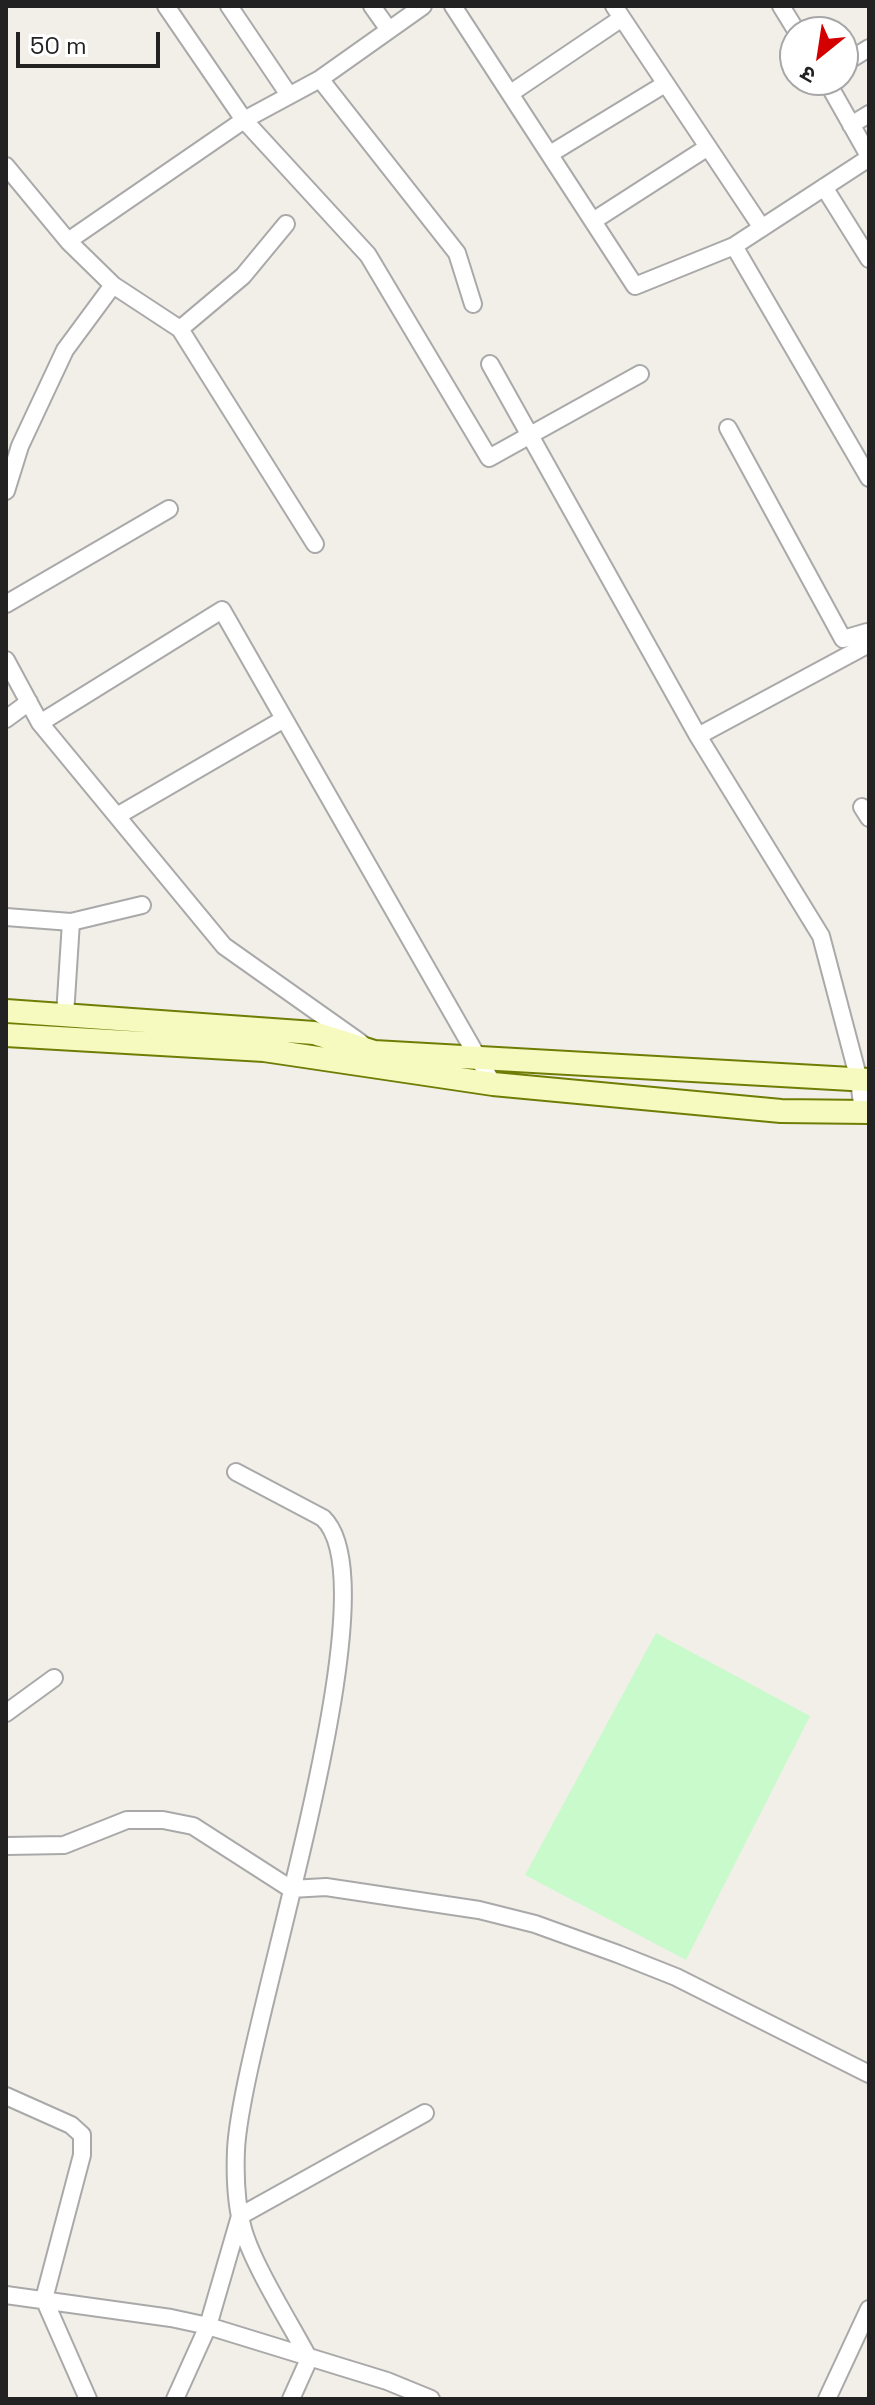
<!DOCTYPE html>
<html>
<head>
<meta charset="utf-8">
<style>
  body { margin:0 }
  #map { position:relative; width:875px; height:2405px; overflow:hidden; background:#f2efe9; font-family:"Space Grotesk","Noto Sans Devanagari",sans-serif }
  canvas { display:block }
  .frame { position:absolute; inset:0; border:8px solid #222; pointer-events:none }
  .north { position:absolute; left:779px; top:16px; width:80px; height:80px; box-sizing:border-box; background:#fff; border:2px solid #a7a7a7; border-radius:50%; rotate:210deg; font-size:22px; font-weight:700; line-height:32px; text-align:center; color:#222 }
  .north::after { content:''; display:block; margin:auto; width:28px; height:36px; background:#d40000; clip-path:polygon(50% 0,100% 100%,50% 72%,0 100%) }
  .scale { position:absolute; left:16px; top:32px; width:144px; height:36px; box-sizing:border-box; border:4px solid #222; border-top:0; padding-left:10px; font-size:24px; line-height:28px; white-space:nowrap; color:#222; -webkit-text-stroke:6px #fff; paint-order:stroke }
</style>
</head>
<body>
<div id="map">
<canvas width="875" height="2405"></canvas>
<div class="frame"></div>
<div class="north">उ</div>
<div class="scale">50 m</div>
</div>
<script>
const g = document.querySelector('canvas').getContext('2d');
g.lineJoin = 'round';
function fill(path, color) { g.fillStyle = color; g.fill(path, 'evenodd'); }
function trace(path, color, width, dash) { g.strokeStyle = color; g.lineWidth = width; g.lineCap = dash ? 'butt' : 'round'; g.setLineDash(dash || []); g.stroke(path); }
fill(new Path2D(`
  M656 1633 810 1716 686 1960 525 1875Z`), '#c8facc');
const street = new Path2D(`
  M166 6 244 120 368 255 489 458 640 374
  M229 6 289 95
  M372 6 389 30
  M453 6 635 286 734 246
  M614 6 762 228
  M781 6 797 32
  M843 64 869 48
  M320 79 457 253 473 304
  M826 80 869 156
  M511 93 622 18
  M851 125 869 114
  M550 154 665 84
  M869 158 734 246 869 478
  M6 166 68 241 244 120 320 79 423 6
  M824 187 869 259
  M593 221 708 147
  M68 241 113 285 180 329 315 544
  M180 329 243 276 286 224
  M490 364 698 736 821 936 859 1080 863 1112
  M728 428 843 639 867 632 869 635
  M6 491 20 446 65 350 113 285
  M6 604 169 509
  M6 660 40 723 224 946 361 1043
  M6 719 29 702
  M40 723 222 610 493 1084
  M698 736 869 644
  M862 807 869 818
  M117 816 284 719
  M6 917 71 922 142 905
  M65 1015 71 922
  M236 1472 323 1518C397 1589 241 2036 236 2150 235 2175 236 2205 243 2229 253 2265 290 2323 309 2359L291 2399
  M6 1713 54 1678
  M6 1846 64 1845 127 1820H163L193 1826 291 1889 326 1887 479 1910 535 1924 618 1954 676 1977 869 2074
  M6 2096 71 2125 82 2135V2155L44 2299 88 2399
  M6 2295 171 2318 208 2326 387 2381 431 2399
  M175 2399 208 2326 240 2216 425 2113
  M827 2399 869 2309`);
const secondary = new Path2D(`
  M6 1011 314 1033 374 1052 869 1080
  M6 1035 264 1050 493 1084 781 1111 869 1112`);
trace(street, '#a9a9a9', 20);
trace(secondary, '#707d05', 26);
trace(street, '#fff', 16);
trace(secondary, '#f7fabf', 22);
</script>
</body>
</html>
